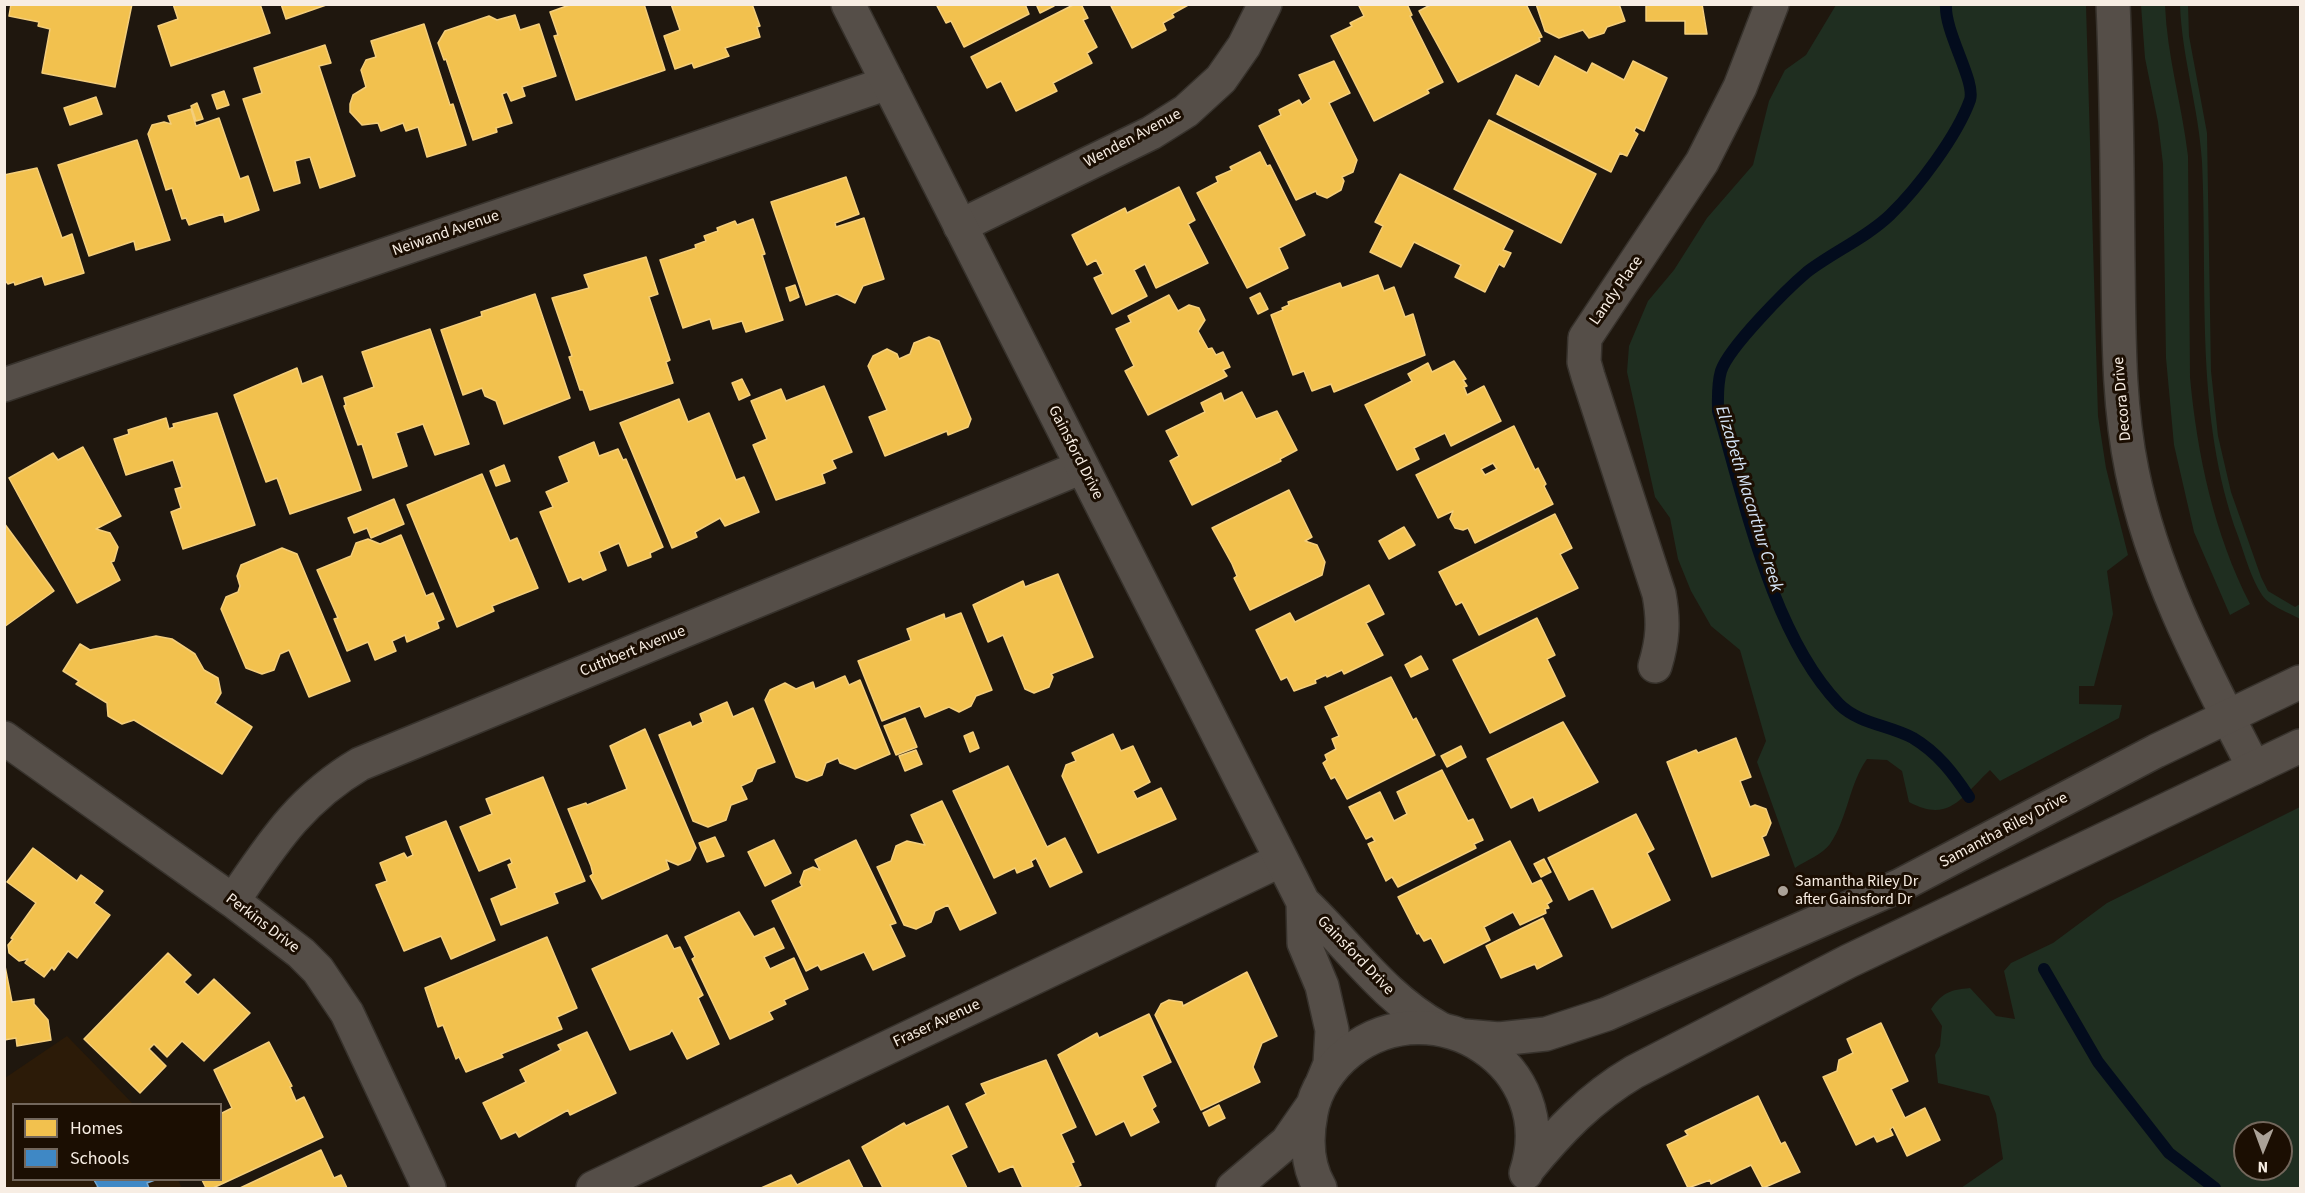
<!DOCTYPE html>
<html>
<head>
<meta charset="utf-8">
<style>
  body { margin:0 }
  #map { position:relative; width:2305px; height:1193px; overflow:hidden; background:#1f170e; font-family:"Source Sans 3",sans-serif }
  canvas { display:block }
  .frame { position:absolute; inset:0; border:6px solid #f7ede3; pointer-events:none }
  .legend { position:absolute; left:12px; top:1103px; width:210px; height:78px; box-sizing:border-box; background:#1b0e02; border:2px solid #73675c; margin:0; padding:8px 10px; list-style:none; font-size:18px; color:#f7ede3 }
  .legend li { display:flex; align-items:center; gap:12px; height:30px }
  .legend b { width:30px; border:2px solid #73675c }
  .north { position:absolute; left:2233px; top:1121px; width:60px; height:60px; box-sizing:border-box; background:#1b0e02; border:2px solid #73675c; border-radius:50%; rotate:181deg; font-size:16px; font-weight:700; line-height:24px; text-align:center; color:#f7ede3 }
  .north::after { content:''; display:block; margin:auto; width:21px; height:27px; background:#aba298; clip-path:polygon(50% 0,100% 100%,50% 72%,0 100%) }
</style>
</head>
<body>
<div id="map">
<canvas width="2305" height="1193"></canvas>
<div class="frame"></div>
<ul class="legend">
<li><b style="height:16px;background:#f2c14e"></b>Homes</li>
<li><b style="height:16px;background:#3f88c5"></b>Schools</li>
</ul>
<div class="north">N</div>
</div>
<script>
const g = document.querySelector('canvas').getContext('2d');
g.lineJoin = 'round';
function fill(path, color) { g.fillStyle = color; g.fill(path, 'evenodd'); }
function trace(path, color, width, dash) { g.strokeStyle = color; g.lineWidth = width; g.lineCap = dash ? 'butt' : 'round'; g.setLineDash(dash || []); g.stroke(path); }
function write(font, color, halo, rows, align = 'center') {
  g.font = font + ' "Source Sans 3",sans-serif'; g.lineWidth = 6; g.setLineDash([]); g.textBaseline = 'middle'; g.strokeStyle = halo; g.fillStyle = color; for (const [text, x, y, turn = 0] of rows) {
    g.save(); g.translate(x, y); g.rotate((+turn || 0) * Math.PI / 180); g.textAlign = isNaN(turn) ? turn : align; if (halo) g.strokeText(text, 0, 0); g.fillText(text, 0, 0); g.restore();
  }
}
fill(new Path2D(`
  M67 1036 133 1104H14V1180H178L182 1188H5V1078Z`), '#2c1b08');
fill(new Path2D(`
  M1836 5H2086L2098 416 2106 468 2128 555 2107 571 2113 614 2094 686H2079V704L2122 705 2119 718 2000 781 1990 770C1962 796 1950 824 1909 802L1902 771 1887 760 1867 759C1849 784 1848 818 1830 844 1823 854 1805 861 1795 868L1757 762 1766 741 1740 650 1711 626 1691 591 1678 559 1670 518 1655 497 1627 372 1629 346 1648 301 1674 270 1707 218 1753 165 1769 101 1785 70 1806 55Z
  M2141 5H2165C2167 56 2182 105 2188 156L2190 377C2197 454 2214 534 2250 604L2230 615 2194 532 2174 445 2166 358 2163 164 2158 122 2145 58Z
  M2180 5H2188L2189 36 2207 133 2211 371 2218 436 2231 492 2261 577 2268 591 2295 607 2300 604V619C2290 613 2269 606 2262 595 2251 578 2245 556 2238 536 2194 415 2208 289 2202 162 2199 109 2182 58 2180 5Z
  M2300 807V1188H1961L2003 1159 1996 1114 1989 1096 1938 1083 1935 1055 1940 1046 1942 1026 1931 1009C1943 992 1950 990 1970 988L1996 1016 2015 1019 2004 971 2011 963 2053 943 2107 903ZM2245 1133H2281V1169H2245Z`), '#1f2e20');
const homes = new Path2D(`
  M11 4H132L115 87 42 73 50 29 38 26 39 22 9 16Z
  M173 4H260L270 33 171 66 158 26 178 19Z
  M281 4H329L286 19Z
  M572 4H644L665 70 576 100 554 36 558 35 550 12Z
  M671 4H752L760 26 757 27 760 37 725 48 729 56 694 68 692 63 675 69 664 36 680 30Z
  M940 4H1025L1029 14 964 47 951 21 946 23 937 6Z
  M1036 4H1053L1054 6 1040 13Z
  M1075 4H1081L1088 18 1083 20 1097 47 1087 53 1092 63 1053 83 1057 91 1016 111 1001 81 987 88 971 57Z
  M1110 4H1190L1172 14 1174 17 1163 23 1166 30 1132 48Z
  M1358 4H1407L1412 15 1410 16 1443 82 1427 90 1429 93 1374 121 1331 36 1352 26 1350 23 1364 16Z
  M1432 4H1526L1542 37 1539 38 1540 41 1458 82 1419 11Z
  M1536 4H1619L1625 21 1607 27 1604 33 1589 38 1583 30 1559 38 1545 31Z
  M1646 4H1702L1707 34H1685V21H1646Z
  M515 15 520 30 539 24 556 76 522 87 525 96 511 101 507 92 502 94 512 123 496 128 497 132 473 140 446 59 444 60 438 43 445 31 489 16 497 20Z
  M424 24 450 105 453 104 466 145 427 157 418 127 406 131 403 123 381 131 378 123 362 125 350 112V104L353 95 366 87 361 70 366 60 376 57 371 41Z
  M325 45 331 63 319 66 355 176 320 188 310 157 295 161 300 183 274 191 243 99 262 93 254 68Z
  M1555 56 1587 73 1592 63 1624 80 1633 61 1667 78 1644 131 1636 127 1634 131 1638 134 1627 156 1620 153 1611 172 1497 114 1516 75 1539 87Z
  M1334 61 1350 93 1329 103 1357 160 1353 172 1342 177 1344 181 1341 190 1327 198 1317 194 1316 191 1296 200 1259 126 1281 115 1279 110 1299 100 1302 105 1311 99 1299 75Z
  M224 91 229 105 217 109 212 95Z
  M96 97 102 114 70 125 64 108Z
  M197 103 203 119 196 121 191 106Z
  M191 109 196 126 219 118 240 179 248 176 259 210 225 222 223 214 189 225 186 218 182 219 172 188 166 190 148 134 152 125 164 122 171 124 168 116Z
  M1489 120 1596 174 1561 243 1454 189Z
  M137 140 170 240 136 250 134 241 89 256 58 165Z
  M1260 152 1267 166 1270 165 1305 235 1279 248 1288 268 1247 288 1197 193 1218 182 1216 177 1232 170 1230 167Z
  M37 168 62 238 72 234 84 273 45 285 42 276 15 285 14 282 8 284 4 279V175Z
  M1400 174 1513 231 1503 250 1511 253 1504 267 1499 264 1485 292 1455 277 1461 265 1414 242 1401 267 1370 252 1383 226 1375 222Z
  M846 177 859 214 835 223 836 227 864 218 884 279 863 286 855 303 837 294 806 305 771 202Z
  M1179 187 1195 220 1188 224 1208 263 1156 288 1145 264 1134 270 1147 296 1112 314 1094 278 1103 274 1096 260 1087 265 1072 235 1125 208 1127 213Z
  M753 219 765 254 762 255 783 320 746 332 742 321 713 329 710 319 683 328 660 260 696 248 695 245 706 241 704 236 718 231 717 228 735 221 737 225Z
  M646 257 658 294 649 297 670 360 666 362 673 383 590 410 583 390H580L569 357 572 356 552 298 589 288 584 275Z
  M1378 275 1384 291 1394 287 1405 317 1413 314 1425 355 1334 392 1331 384 1312 391 1304 371 1293 375 1271 315 1283 310 1282 308 1289 305 1288 302 1340 283 1342 288Z
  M795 285 799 297 790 301 786 288Z
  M1260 293 1268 309 1258 314 1250 298Z
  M535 294 570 398 504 424 496 401 485 396 482 388 463 395 441 330 482 316 481 312Z
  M1169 295 1178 311 1189 305 1199 308 1205 320 1198 331 1208 349 1212 348 1216 355 1223 352 1230 367 1223 370 1227 376 1148 415 1125 371 1134 366 1116 329 1131 322 1128 316Z
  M430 329 469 444 435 455 423 424 396 433 407 466 373 478 362 444 358 445 344 406 346 405 344 398 374 387 362 352Z
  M929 337 939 341 971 419 968 427 948 435 947 431 885 456 869 417 887 410 868 366 873 356 887 349 897 354 899 359 910 354 914 343Z
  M1454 361 1466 379 1463 380 1467 386 1464 387 1467 395 1484 386 1501 421 1451 446 1445 433 1414 448 1419 459 1397 470 1365 405 1412 381 1408 374 1428 363 1432 372Z
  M297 368 302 384 322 376 361 490 290 514 277 478 266 482 234 395Z
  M742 379 750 395 739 400 732 383Z
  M824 386 852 452 832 460 836 468 822 474 825 483 776 500 753 445 767 439 751 401 781 389 786 401Z
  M1242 392 1256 419 1277 411 1297 450 1280 459 1281 461 1192 505 1170 461 1179 456 1166 431 1205 412 1201 403 1221 393 1224 401Z
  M679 399 688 422 709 413 736 480 744 477 759 512 725 526 720 518 695 532 697 537 672 548 620 423Z
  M217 413 255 525 183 549 171 512 181 508 175 489 182 487 173 460 126 475 114 439 129 434 128 430 166 418 169 429 174 427 173 424Z
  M1514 426 1535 470 1538 468 1546 484 1544 486 1553 504 1475 543 1468 528 1463 530 1455 528 1450 519 1453 511 1438 518 1416 475ZM1493 463 1497 469 1485 475 1481 469Z
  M594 442 599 456 618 449 623 460 626 459 663 547 650 553 651 557 628 566 619 543 599 552 606 570 583 580 581 577 569 582 540 512 553 507 546 492 569 482 559 457Z
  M83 447 121 516 96 529 110 533 118 547 114 561 111 562 120 580 77 603 9 478 53 453 58 460Z
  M504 465 510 481 496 486 490 471Z
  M482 474 510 541 517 538 538 588 492 606 494 611 457 627 407 505Z
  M1289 490 1312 537 1305 541 1317 545 1325 562 1322 575 1250 610 1234 578 1237 576 1232 564 1212 528Z
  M394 499 404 524 371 538 367 528 354 533 348 518Z
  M1555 514 1572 548 1560 554 1578 588 1479 635 1462 602 1456 605 1439 572Z
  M4 523 54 591 4 627Z
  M1404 527 1415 545 1389 559 1379 541Z
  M401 535 426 596 433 593 444 619 437 622 439 628 407 642 405 635 392 641 396 651 375 660 368 642 347 651 334 619 338 618 317 570 351 556 356 543 368 539 380 544Z
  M282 548 297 554 350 681 309 697 289 650 280 654 274 670 262 674 246 668 221 609 226 597 238 592 240 586 237 576 241 565Z
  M1058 574 1093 657 1051 674 1053 677 1049 687 1034 693 1025 689 1003 635 988 642 973 605 1023 581 1025 587Z
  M1369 585 1384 614 1366 623 1383 655 1344 674 1342 670 1327 677 1326 675 1315 680 1316 683 1294 691 1287 677 1281 680 1256 630 1290 613 1295 622Z
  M961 613 992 690 976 696 971 706 959 712 949 707 925 717 920 706 882 721 858 661 911 640 907 629 944 614 945 619Z
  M1537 618 1555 655 1547 659 1565 696 1490 733 1453 660Z
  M156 636 172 639 195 654 204 670 218 678 221 693 215 703 252 727 222 774 134 720 122 724 108 716 107 703 76 684 79 681 63 671 80 644 90 650Z
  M1421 656 1428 669 1411 677 1405 665Z
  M845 676 849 685 860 680 890 754 855 769 840 763 838 758 826 763 822 775 807 781 796 777 765 700 770 690 785 683 796 689 813 682 815 689Z
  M1391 677 1413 720 1416 718 1435 755 1347 799 1335 777 1331 779 1323 763 1327 760 1325 755 1336 749 1332 739 1339 736 1325 707Z
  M727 702 733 717 753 708 775 762 757 769 752 781 741 786 747 799 731 805 726 820 708 827 693 821 659 735 690 722 692 727 703 722 700 714Z
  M905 718 917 747 896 755 884 726Z
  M1563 722 1598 782 1539 811 1533 797 1511 808 1487 759Z
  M645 729 696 848 690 860 678 865 666 860 669 869 602 899 590 876 593 874 591 866 568 809 586 803 587 805 627 789 610 746Z
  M973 732 979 748 970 752 964 736Z
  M1113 734 1121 751 1133 746 1150 782 1133 791 1137 799 1161 788 1176 819 1098 853 1062 776 1066 765 1076 761 1072 753Z
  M1736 738 1751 777 1740 781 1750 807 1755 805 1766 809 1771 823 1766 835 1762 837 1769 855 1712 877 1667 762 1696 750 1698 753Z
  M1461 746 1466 757 1447 767 1441 756Z
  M916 750 922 764 905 771 899 756Z
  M1008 766 1047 847 1065 838 1082 872 1050 887 1036 858 1031 861 1033 866 1017 873 1015 868 994 878 953 791Z
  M1442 770 1468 821 1473 819 1483 840 1474 844 1476 848 1398 887 1392 877 1386 881 1368 844 1375 841 1372 836 1366 839 1349 807 1380 792 1394 821 1407 814 1397 792Z
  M543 777 585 881 554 893 558 903 501 925 491 899 517 888 508 865 512 863 510 858 479 871 460 827 492 814 486 799Z
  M942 801 996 913 960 930 948 905 935 911 931 922 916 929 904 925 877 867 891 861 896 846 907 841 925 845 911 815Z
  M1636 814 1654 849 1647 853 1670 900 1612 928 1593 888 1569 900 1548 858Z
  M446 821 495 940 451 959 441 936 404 951 376 885 387 881 380 863 404 853 407 858 413 855 406 837Z
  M715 837 724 856 707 862 699 843Z
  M774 840 791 873 765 886 748 852Z
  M856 840 896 923 890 925 905 956 873 970 864 952 821 970 818 965 806 971 772 901 802 886 800 882 804 871 813 867 820 870 815 860Z
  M1510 841 1532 884 1541 880 1552 901 1547 904 1549 908 1545 909 1546 913 1520 925 1513 912 1484 927 1490 940 1444 963 1431 938 1424 941 1419 933 1417 934 1398 897Z
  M33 848 77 881 81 875 103 891 94 903 110 915 77 958 68 951 54 970 52 967 44 977 25 963 28 959 19 961 9 953 8 945 13 939 11 938 36 903 7 882Z
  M1544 859 1551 872 1541 877 1534 864Z
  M739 912 754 937 774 928 784 948 764 957 770 969 794 958 808 989 784 1000 786 1004 769 1012 773 1019 730 1039 692 959 695 957 685 937Z
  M1543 918 1562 956 1537 969 1535 964 1501 978 1486 946Z
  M667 935 674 949 680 947 703 995 698 998 719 1044 687 1059 672 1030 669 1034 630 1050 592 969Z
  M547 937 577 1008 557 1017 562 1029 501 1054 503 1057 466 1072 459 1057 456 1059 443 1025 438 1027 425 988Z
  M168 953 191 975 184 982 198 995 214 979 250 1013 204 1061 182 1041 167 1057 154 1044 149 1049 166 1066 140 1093 84 1039Z
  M4 961 12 1002 34 999V1004L48 1020 51 1040 17 1046 16 1038 4 1040Z
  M1247 972 1277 1036 1262 1043 1253 1067 1260 1082 1201 1110 1155 1015 1161 1004 1169 1000 1182 1002 1183 1006Z
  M1149 1014 1171 1062 1142 1076 1156 1106 1152 1109 1159 1122 1131 1136 1124 1121 1096 1135 1058 1055 1097 1033 1099 1038Z
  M1881 1023 1908 1081 1891 1089 1905 1118 1925 1108 1940 1140 1907 1156 1893 1127 1890 1129 1893 1135 1877 1142 1874 1136 1856 1145 1823 1077 1837 1071 1839 1060 1853 1053 1847 1039Z
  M587 1032 616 1093 570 1115 568 1110 519 1137 516 1132 501 1139 483 1103 526 1082 520 1070 561 1050 558 1045Z
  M269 1042 292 1086 290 1087 296 1101 304 1097 323 1137 213 1188H206L202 1180H220V1114L232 1108 214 1070Z
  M1046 1060 1076 1127 1061 1134 1074 1162 1071 1163 1081 1185 1074 1188H1023L1013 1166 999 1172 966 1104 986 1094 981 1084Z
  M1758 1096 1781 1144 1785 1142 1800 1172 1763 1188 1751 1165 1711 1184 1710 1180 1688 1188 1667 1145 1688 1135 1685 1131Z
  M1219 1105 1225 1118 1209 1126 1203 1113Z
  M948 1106 967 1147 951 1155 967 1188H883L862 1147 904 1123 906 1126Z
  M321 1150 334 1178 341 1175 347 1188H240Z
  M849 1160 863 1188H761L791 1175 797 1185Z`);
fill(homes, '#f2c14e');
trace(homes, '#f4ce7b', 1.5);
const schools = new Path2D(`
  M94 1180H155L147 1183 149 1188H95L98 1187Z`);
fill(schools, '#3f88c5');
trace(schools, '#76a6ce', 1.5);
trace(new Path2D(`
  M1946 4C1944 32 1976 81 1970 100 1957 136 1918 188 1890 215 1866 238 1833 252 1807 272 1787 289 1729 347 1721 371 1717 385 1718 397 1718 411 1745 502 1772 634 1839 704 1859 724 1889 725 1913 738 1938 753 1953 773 1969 797
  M2044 969 2098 1062 2169 1153 2215 1188`), '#030c1d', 12);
const minor = new Path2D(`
  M2113 4C2117 91 2117 177 2118 263 2119 333 2118 403 2132 471 2154 578 2205 672 2254 768
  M960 226 1151 133 1186 111 1221 79 1244 46 1265 4
  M4 385 888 83
  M1655 666C1663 640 1664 621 1659 594L1588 376 1584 362 1585 338 1702 162 1740 87 1772 4
  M4 738 233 901 301 953 318 970 347 1013 429 1188
  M233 901C272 844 299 800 360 764L1082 467
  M593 1188 1281 860`);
const tertiary = new Path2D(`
  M848 4 1303 902C1348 944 1383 997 1439 1028
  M1303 902 1304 943 1322 986 1332 1030 1330 1064 1323 1081`);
const secondary = new Path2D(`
  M1465 1036 1499 1039 1546 1034 1607 1014 1901 885 2156 751 2300 682
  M1527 1170C1559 1131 1590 1098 1634 1072L1849 961 2300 746
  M1233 1188 1287 1142 1312 1106
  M1320 1188C1307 1166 1306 1138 1311 1113 1315 1090 1330 1067 1349 1052 1435 985 1562 1066 1526 1173`);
trace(minor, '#37322c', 36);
trace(tertiary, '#37322c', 36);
trace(secondary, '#37322c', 36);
trace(minor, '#554e48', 33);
trace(tertiary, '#554e48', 33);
trace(secondary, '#554e48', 33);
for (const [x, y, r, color] of [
  [1783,891,6,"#aba298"]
]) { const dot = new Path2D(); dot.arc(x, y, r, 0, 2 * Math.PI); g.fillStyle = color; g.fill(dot); trace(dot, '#1b0e02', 2); }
write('16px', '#f7ede3', '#1b0e02', [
  ["Wenden Avenue",1133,139,-28],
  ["Neiwand Avenue",446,234,-19],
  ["Landy Place",1617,291,-55],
  ["Decora Drive",2123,399,-95],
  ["Gainsford Drive",1075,453,63],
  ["Cuthbert Avenue",633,652,-22],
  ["Samantha Riley Drive",2004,831,-28],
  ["Perkins Drive",262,924,37],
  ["Gainsford Drive",1355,956,46],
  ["Fraser Avenue",937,1024,-25]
]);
write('16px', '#f7ede3', '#1b0e02', [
  ["Samantha Riley Dr",1795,882],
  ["after Gainsford Dr",1795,900]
], 'left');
write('italic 18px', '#d6e5f8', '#1b0e02', [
  ["Elizabeth Macarthur Creek",1748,499,73]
]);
</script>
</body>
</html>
